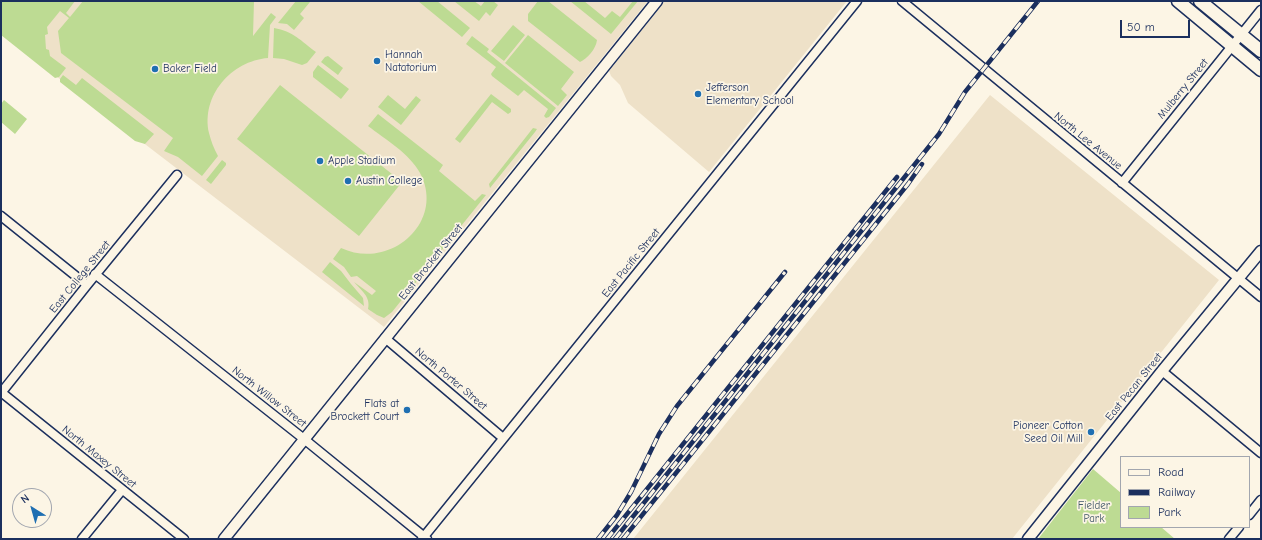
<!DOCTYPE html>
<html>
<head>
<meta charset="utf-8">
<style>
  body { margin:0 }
  #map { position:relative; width:1262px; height:540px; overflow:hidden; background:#fcf5e5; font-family:"Comic Neue",sans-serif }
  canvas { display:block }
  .frame { position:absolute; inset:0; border:2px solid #1b2f5e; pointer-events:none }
  .legend { position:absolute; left:1120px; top:456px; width:130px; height:72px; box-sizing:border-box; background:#fcf5e5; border:1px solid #a2a6af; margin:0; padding:5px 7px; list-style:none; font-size:12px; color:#1b2f5e }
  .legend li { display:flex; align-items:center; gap:8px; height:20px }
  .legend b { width:20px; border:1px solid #a2a6af }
  .north { position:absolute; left:12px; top:488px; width:40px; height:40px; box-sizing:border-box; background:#fcf5e5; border:1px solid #a2a6af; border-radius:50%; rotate:323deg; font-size:11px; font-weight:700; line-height:16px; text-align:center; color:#1b2f5e }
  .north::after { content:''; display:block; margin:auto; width:14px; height:18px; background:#1f6fb2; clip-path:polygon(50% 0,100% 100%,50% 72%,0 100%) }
  .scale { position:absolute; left:1120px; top:20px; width:70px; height:18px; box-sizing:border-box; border:2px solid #1b2f5e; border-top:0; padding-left:5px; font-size:12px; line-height:14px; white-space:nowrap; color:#1b2f5e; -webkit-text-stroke:3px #fcf5e5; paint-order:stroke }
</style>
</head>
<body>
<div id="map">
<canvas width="1262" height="540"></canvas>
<div class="frame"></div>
<ul class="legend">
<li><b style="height:5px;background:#fcf5e5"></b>Road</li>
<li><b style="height:5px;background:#1b2f5e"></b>Railway</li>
<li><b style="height:11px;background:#bddb93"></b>Park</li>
</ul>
<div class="north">N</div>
<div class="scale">50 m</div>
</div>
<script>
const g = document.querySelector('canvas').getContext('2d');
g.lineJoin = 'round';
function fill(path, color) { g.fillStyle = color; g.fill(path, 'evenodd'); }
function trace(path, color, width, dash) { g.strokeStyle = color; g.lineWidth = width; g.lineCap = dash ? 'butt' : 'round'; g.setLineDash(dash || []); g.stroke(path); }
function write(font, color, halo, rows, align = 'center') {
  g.font = font + ' "Comic Neue",sans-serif'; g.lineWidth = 3.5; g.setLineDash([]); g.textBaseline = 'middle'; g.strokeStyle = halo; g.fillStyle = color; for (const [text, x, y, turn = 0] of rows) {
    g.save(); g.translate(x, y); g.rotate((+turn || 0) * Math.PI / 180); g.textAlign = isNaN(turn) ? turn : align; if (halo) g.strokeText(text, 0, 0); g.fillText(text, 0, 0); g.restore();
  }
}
fill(new Path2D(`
  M1 1H648L384 327 1 34Z
  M665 1H847L709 172 628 103 620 85 611 76 609 71Z
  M990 95 1219 280 1012 539H633Z`), '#eee1c8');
fill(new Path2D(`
  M1 1H75L66 13 70 17 83 1H254L253 36 271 13 276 17 270 25 268 58C231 61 201 96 209 133 211 141 214 149 218 156L202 176 178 157 164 151 173 138 61 53 58 31 69 18 60 11 47 27 48 34 45 35 46 49 49 50 50 56 66 68 59 77 55 78 1 35Z
  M296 1H309L310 2 300 14 304 18 294 30 287 24 278 23Z
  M418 1H437L470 28 462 37Z
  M454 1H474L481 6 485 1H493L498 5 490 16 486 12 479 21Z
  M538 1H548L597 40C596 49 587 59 580 62L528 21V14Z
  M570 1H584L605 18 612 11 620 17 633 1H638L611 34Z
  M513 25 525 35 504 61 491 51Z
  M274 28C293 31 301 41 316 52L307 63 302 65 284 59 273 58Z
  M528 35 574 72 561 89 567 95 558 106 505 63Z
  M472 36 489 49 487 52 556 108 549 117 546 118 544 116 548 109 524 90 518 96 492 76 491 74 496 67 466 44Z
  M328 56 343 68 338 75 321 62 325 57Z
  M318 65 349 89 341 99 313 77V72Z
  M63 75 76 85 82 78 154 134 145 144 135 141 60 82V79Z
  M280 85 402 182 359 236 237 139Z
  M491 94 511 109V112L508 114 492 102 460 143 455 139Z
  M388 95 405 109 416 96 421 100 401 125 378 107Z
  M4 100 27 119 15 134 1 122V104Z
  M378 114 443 165 439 171 475 201 482 194 486 195 392 312 384 318 377 315 368 309C371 297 361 290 354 282L372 295 376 291 357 276 351 277 344 267 333 259 341 248C390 271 446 222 420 173 409 153 386 140 368 126Z
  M533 128 537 129 535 132 490 188 489 184Z
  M222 160 226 163V165L211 184 206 180Z
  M330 262 341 271 351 284 363 298 364 306 322 272Z
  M1093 469 1121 493V527H1161L1175 539H1038Z`), '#bddb93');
const minor = new Path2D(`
  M902 1 1261 297
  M1122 183 1261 10
  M1 216 87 285
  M95 274 304 439 427 539
  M385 338 503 438
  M1162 371 1261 453
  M1 392 184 539
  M1 393 87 285 177 175
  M1249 515 1261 500
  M82 539 122 490
  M422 539 857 1
  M1229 539 1239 527`);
const tertiary = new Path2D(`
  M224 539 657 1
  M1028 539 1162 371 1261 251`);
const secondary = new Path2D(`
  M1178 1 1261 70
  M1200 1 1261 51`);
trace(minor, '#1b2f5e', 11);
trace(tertiary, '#1b2f5e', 13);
trace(secondary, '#1b2f5e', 15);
trace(minor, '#fcf5e5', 8);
trace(tertiary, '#fcf5e5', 10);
trace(secondary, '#fcf5e5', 12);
const rail = new Path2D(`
  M598 539 617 515 631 492 659 434 677 406 785 272
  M607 539 897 177
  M615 539 939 134 965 92 1038 1
  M623 539 908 184 922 164`);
trace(rail, '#1b2f5e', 4.5);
trace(rail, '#fcf5e5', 3, [9]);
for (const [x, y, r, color] of [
  [377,61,4,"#1f6fb2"],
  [155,69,4,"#1f6fb2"],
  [698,94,4,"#1f6fb2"],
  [320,161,4,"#1f6fb2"],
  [348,181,4,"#1f6fb2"],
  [407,410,4,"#1f6fb2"],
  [1091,432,4,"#1f6fb2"]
]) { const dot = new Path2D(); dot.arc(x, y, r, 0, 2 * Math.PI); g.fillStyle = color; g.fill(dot); trace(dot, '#fcf5e5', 1.5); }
write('11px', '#1b2f5e', '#fcf5e5', [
  ["Hannah",385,55],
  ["Natatorium",385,68],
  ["Baker Field",163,69],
  ["Jefferson",706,88],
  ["Elementary School",706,101],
  ["Apple Stadium",328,161],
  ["Austin College",356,181],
  ["Flats at",399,404,"right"],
  ["Brockett Court",399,417,"right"],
  ["Pioneer Cotton",1083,426,"right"],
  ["Seed Oil Mill",1083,439,"right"]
], 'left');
write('11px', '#1b2f5e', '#fcf5e5', [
  ["Mulberry Street",1183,89,-51],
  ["North Lee Avenue",1088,141,39],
  ["East Brockett Street",431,262,-51],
  ["East Pacific Street",631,263,-51],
  ["East College Street",80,277,-51],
  ["North Porter Street",451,379,40],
  ["East Pecan Street",1134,387,-51],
  ["North Willow Street",269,397,38],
  ["North Maxey Street",99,457,39]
]);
write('11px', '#445a6b', '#fcf5e5', [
  ["Fielder",1094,506],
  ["Park",1094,519]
]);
</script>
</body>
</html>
